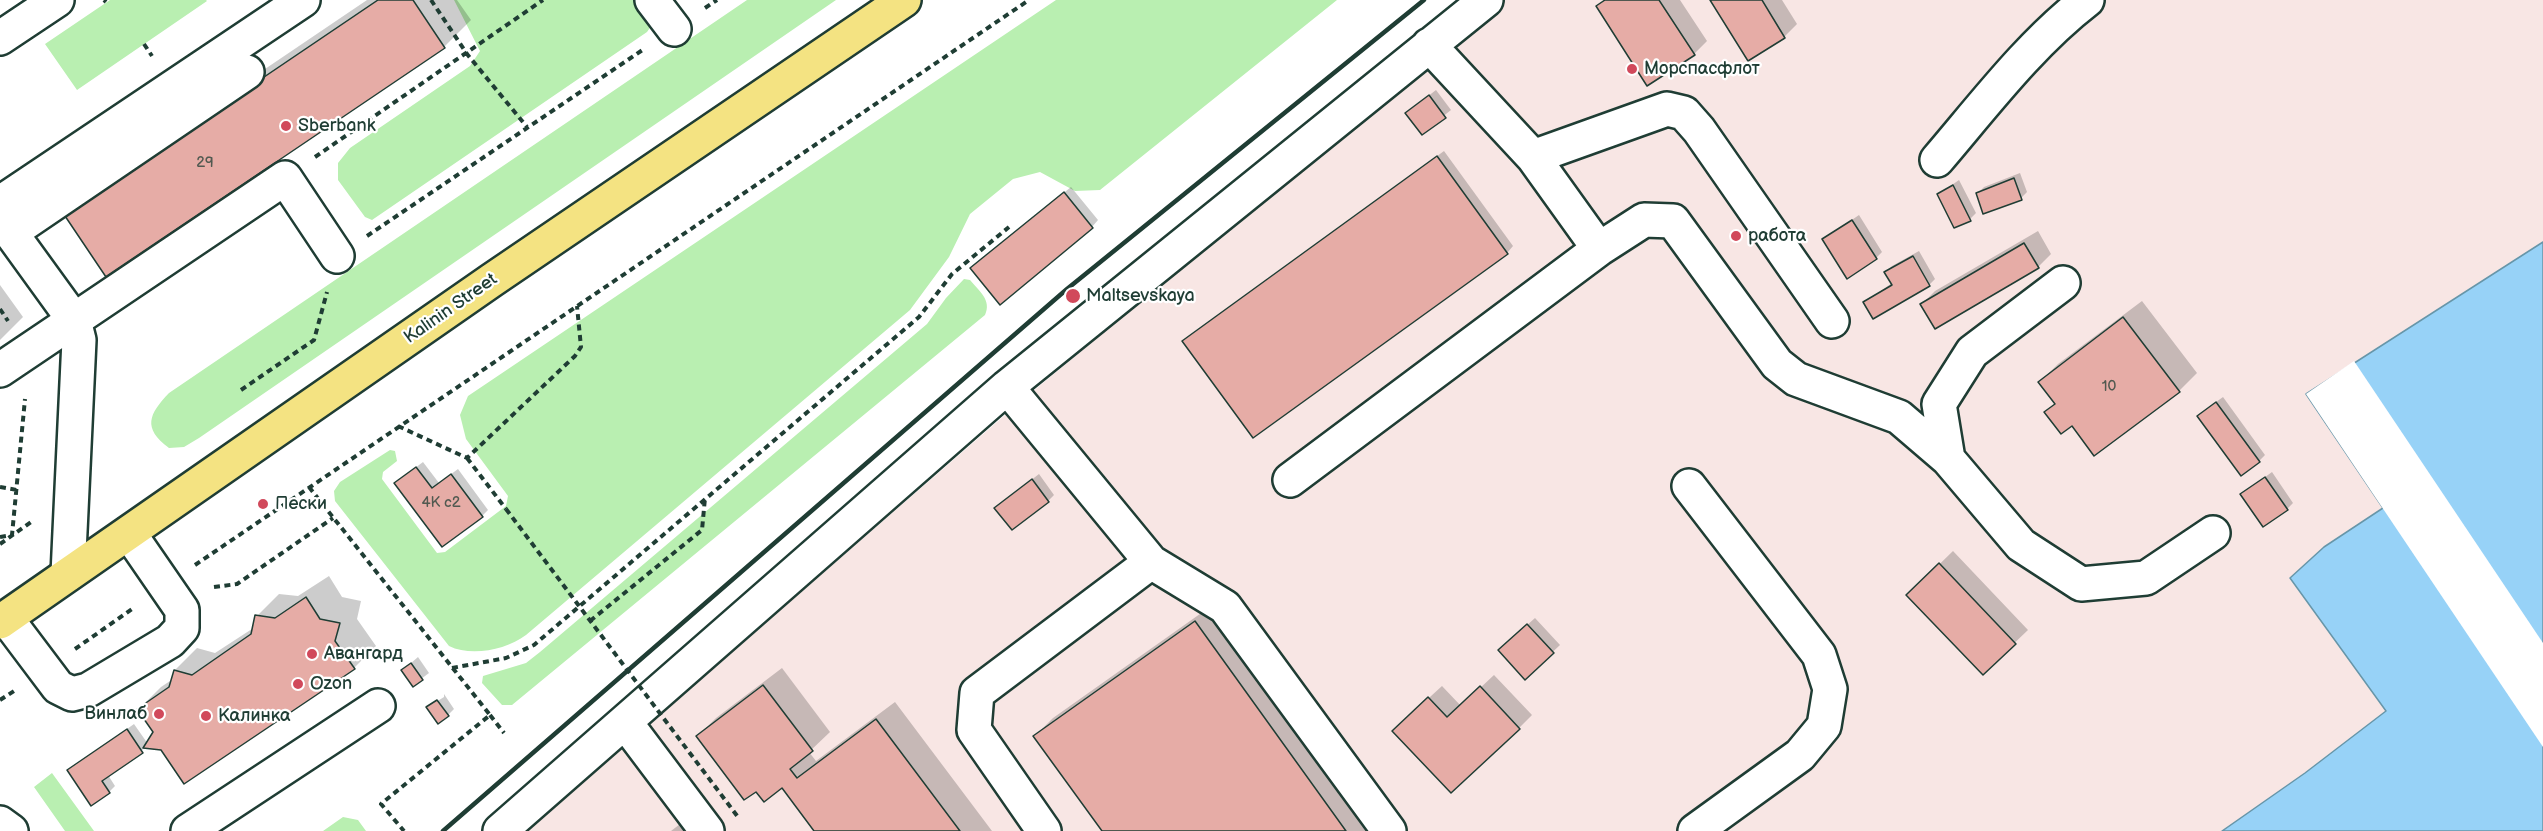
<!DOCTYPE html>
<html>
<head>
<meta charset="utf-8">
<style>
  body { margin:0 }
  canvas { display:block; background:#fff }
</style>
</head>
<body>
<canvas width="2543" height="831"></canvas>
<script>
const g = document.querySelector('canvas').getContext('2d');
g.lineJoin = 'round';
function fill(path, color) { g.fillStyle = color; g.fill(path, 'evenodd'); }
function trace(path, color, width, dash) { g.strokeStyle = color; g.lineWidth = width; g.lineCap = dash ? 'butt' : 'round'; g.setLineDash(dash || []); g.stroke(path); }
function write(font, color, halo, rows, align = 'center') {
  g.font = font + ' "Balsamiq Sans",sans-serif'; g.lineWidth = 4.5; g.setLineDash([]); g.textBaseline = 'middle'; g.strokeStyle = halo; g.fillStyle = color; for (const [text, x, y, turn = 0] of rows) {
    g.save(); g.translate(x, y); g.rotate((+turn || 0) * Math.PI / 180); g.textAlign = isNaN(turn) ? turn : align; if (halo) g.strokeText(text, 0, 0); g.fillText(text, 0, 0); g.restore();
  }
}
fill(new Path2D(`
  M1505 0H2543V242L2307 394 2383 508 2324 547 2290 578 2386 711 2305 773 2222 831H526L1020 402Z`), '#f8e6e4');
fill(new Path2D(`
  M110 0H206L207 1 77 90 45 44Z
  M454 0H642L656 19 647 32 372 220 365 217 338 180V163L350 148 470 66 480 51Z
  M747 0H836L199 438 184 447 169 448C142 428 149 414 169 393Z
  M1056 0H1337L1100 190 1075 191 1040 172 1013 179 970 214 949 257 910 310 526 635C506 650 471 657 449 646L335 501 334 491 340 482 390 450 395 451 397 461 383 472 382 479 437 553 445 552 506 506 508 496 466 439 460 415 468 396Z
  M964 279 970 280C979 291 992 300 985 315L512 705H502L482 683 483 676 526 663 540 652 927 324 946 298Z
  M52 773 94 831H65L34 787Z
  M343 817 358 820 366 831H323Z`), '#b9efb1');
const water = new Path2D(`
  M2543 242V831H2222L2305 773 2386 711 2290 578 2324 547 2383 508 2306 394Z`);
fill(water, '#97d2f7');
trace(water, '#6796a9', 1.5);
fill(new Path2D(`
  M2354 361 2543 643V747L2306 394Z`), '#fff');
fill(new Path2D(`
  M367 0H457L471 20 444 47 106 275 92 186Z
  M1604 0H1680L1707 41 1694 54 1598 6Z
  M1712 0H1782L1797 24 1784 37 1748 59Z
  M1436 90 1451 110 1422 133 1414 107Z
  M1444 151 1513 246 1507 253 1184 341Z
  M2020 173 2027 192 2021 198 1978 193 1984 187Z
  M1959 180 1976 213 1970 219 1939 194Z
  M1071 187 1098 220 1092 227 978 262Z
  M1859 215 1882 252 1876 258 1824 239Z
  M2038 231 2051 254 2038 267 1922 304 1935 291Z
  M1919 251 1935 279 1929 285 1865 302 1892 283 1886 272 1892 266Z
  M0 285 23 317 0 340Z
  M2142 301 2197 373 2179 391 2072 424 2046 412 2056 402 2040 382 2058 364Z
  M2223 397 2265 455 2259 461 2205 410Z
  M423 462 439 483 458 469 488 510 482 516 403 477Z
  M2272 472 2293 503 2287 509 2242 494Z
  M1039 474 1054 495 1048 501 1003 502Z
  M1953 551 2028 630 1983 673 1908 595Z
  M329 576 342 597 361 601 357 619 376 646 354 668 162 749 146 747 108 775 115 786 109 792 69 770 134 724 148 744 154 732 139 709 161 687 173 679 175 670 197 648 215 653 255 627 257 616 279 594 298 596Z
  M1214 604 1377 831H1103L1035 736 1053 718Z
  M1535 618 1560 645 1525 678 1506 644Z
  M418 657 429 673 413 685 403 670Z
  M782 668 830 732 809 752 816 761 895 702 992 831H816L782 786 756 789 698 736 716 718Z
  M1494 675 1532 715 1519 728 1407 718 1442 686 1461 706Z
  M444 694 454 709 448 715 428 707 444 697Z
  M684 821 691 831H671Z`), '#0003');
const building = new Path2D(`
  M378 0H413L445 48 106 277 63 213Z
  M1605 0H1659L1695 55 1647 86 1596 6Z
  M1710 0H1762L1785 38 1748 61Z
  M1429 95 1446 118 1422 135 1405 113Z
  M1437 156 1508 254 1253 438 1182 341Z
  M2014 178 2022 200 1983 214 1976 193Z
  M1953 185 1971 221 1954 228 1937 194Z
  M1064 192 1093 228 1000 305 970 268Z
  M1852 220 1877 259 1847 279 1822 239Z
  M2024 243 2039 268 1935 329 1920 304Z
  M1913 256 1930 286 1873 319 1863 302 1892 285 1884 272Z
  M2123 317 2180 392 2094 456 2072 426 2061 434 2044 412 2055 404 2038 382Z
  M2216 402 2260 462 2241 476 2197 416Z
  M416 467 432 488 451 474 483 517 442 547 394 483Z
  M2265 477 2288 510 2263 527 2240 494Z
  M1032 479 1049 502 1012 530 994 508Z
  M1939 563 2016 644 1983 675 1906 595Z
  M306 597 320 619 340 623 335 641 355 669 184 784 161 750 143 748 153 732 137 709 169 687 174 670 192 675 251 634 255 615 275 618Z
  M1195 621 1346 831H1102L1033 736Z
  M1527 624 1554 653 1525 680 1498 650Z
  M411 663 423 680 413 687 401 670Z
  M763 685 813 751 790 769 797 778 876 719 960 831H814L782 788 764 802 756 792 744 800 696 736Z
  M1480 686 1520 729 1451 793 1392 731 1428 697 1447 717Z
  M437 700 449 716 438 724 426 707Z
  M127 729 143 753 102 781 110 793 91 806 67 770Z`);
fill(building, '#e6aca6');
trace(building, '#1f3d34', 1.5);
const minor = new Path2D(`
  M652 0 674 29
  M0 38 57 0
  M1429 45 1533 157 1599 249 1644 220 1673 221 1777 364 1796 379 1899 417 1948 459 2021 545 2081 584 2146 578 2213 533
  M1533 157 1667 109 1684 113 1699 130 1832 321
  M1937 160C1984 105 2030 44 2087 0
  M0 203 303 0
  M0 218 74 320 79 340 68 574
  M10 233 247 72
  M0 370 285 178 337 256
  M1007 387 1151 562 1225 607 1389 831
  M1948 459 1939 404 1972 352 2063 283
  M1290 480 1599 249
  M1689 486 1819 655 1830 689 1824 726 1800 755 1695 831
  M6 618 58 687 72 694 88 690 170 641 182 628V610L129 533
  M625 722 707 831
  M0 823 11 831
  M188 831 378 706
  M500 831 1007 387 1486 0
  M1044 831 974 730 977 693 1151 562`);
const major = new Path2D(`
  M0 622 492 280 904 0`);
trace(minor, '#1f3d34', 38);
trace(major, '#1f3d34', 38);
trace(new Path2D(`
  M104 0 106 2
  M431 0 467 54 527 127
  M705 8 717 0
  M144 44 152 56
  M315 157 543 0
  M367 236 644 49
  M0 309 8 321
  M241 390 314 340 327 292
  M398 426 467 458 575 356 581 347 577 306
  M467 458 506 509
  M0 487 17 490
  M309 487 490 715 381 804 404 831
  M0 537 12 535 25 399
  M0 544 31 522
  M195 565 1029 0
  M214 587 237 584 333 518
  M590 621 702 530 705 498
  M75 649 135 607
  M452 668 506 658 534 645 919 317 952 274 1009 227
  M0 700 14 691
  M490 715 504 733`), '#1f3d34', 4, [6, 4.5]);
trace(minor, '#fff', 33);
trace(major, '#f4e382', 33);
trace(new Path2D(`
  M443 831 1067 289 1424 0`), '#1f3d34', 4.5);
trace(new Path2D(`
  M506 509 738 817`), '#1f3d34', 4, [6, 4.5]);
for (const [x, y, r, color] of [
  [1632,69,6,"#d1495b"],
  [286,126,6,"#d1495b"],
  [1736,236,6,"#d1495b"],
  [1073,296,8,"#d1495b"],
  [263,504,6,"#d1495b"],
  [312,654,6,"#d1495b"],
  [298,684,6,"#d1495b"],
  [159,714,6,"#d1495b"],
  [206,716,6,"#d1495b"]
]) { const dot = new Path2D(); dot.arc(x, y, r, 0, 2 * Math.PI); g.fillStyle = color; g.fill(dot); trace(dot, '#fff', 2); }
write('15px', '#515950', null, [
  ["29",205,163],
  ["10",2109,387],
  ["4К с2",441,503]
]);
write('18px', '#1f3d34', '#fff', [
  ["Морспасфлот",1644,69],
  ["Sberbank",298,126],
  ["работа",1748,236],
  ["Maltsevskaya",1086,296],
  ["Пески",275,504],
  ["Авангард",324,654],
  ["Ozon",310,684],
  ["Винлаб",147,714,"right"],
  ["Калинка",218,716]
], 'left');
write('18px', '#1f3d34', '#fff', [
  ["Kalinin Street",451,309,-35]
]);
</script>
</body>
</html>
